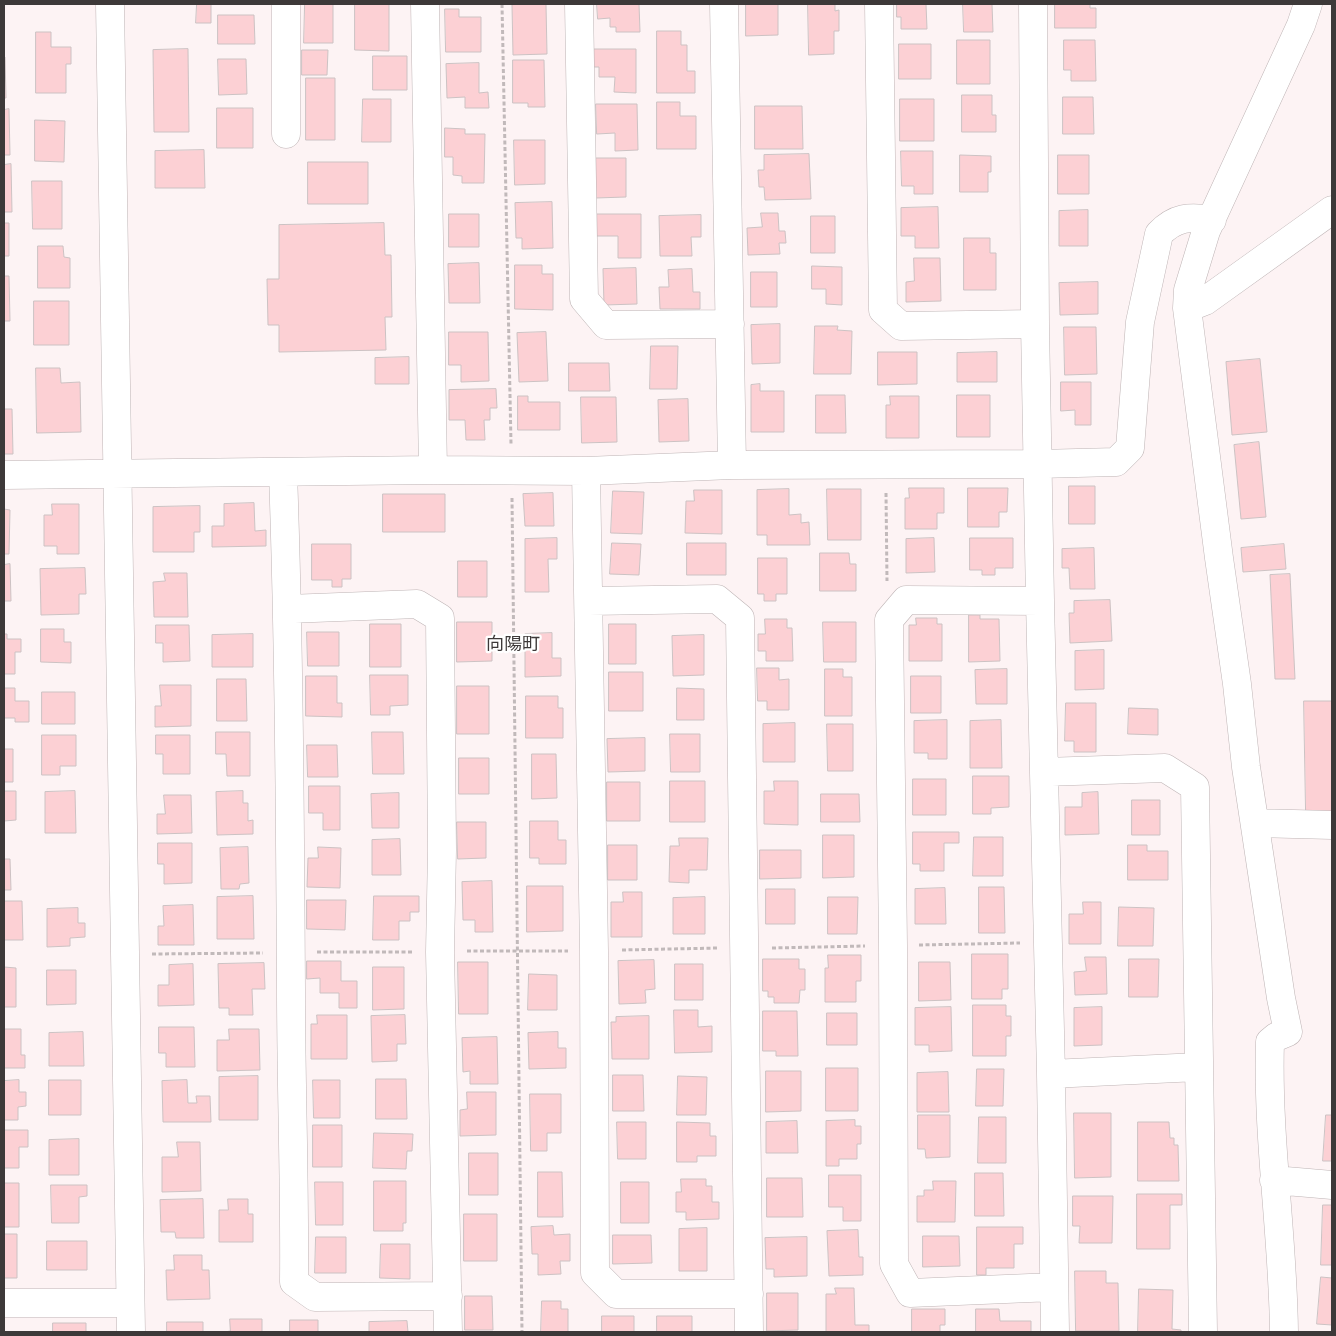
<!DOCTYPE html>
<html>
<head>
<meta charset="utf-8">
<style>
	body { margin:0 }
	#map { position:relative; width:1336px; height:1336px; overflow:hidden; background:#fdf3f4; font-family:"Space Grotesk",sans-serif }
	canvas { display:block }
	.frame { position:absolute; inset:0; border:5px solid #3d3939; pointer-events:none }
</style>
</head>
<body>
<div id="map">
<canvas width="1336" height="1336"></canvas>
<div class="frame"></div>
</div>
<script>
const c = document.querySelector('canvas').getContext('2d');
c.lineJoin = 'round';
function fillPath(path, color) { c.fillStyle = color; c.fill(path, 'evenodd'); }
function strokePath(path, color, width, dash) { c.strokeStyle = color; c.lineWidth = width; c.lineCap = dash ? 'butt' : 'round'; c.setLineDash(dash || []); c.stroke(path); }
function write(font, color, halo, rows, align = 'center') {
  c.font = font + ' "Space Grotesk","Noto Sans JP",sans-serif'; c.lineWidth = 4.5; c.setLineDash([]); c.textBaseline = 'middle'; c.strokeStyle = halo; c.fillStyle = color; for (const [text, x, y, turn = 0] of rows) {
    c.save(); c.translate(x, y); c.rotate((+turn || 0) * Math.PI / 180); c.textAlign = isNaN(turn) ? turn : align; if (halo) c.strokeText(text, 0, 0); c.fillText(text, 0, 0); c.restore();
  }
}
const building = new Path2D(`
	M197 4H211V23H196Z
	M305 4H333V43H304Z
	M355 4H389V51L355 50Z
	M546 4 547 54 513 55 512 5Z
	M597 4H639L640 32H616V27H610V18L598 19Z
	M746 4H778V35L746 36Z
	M808 4H835V11L839 10V31H834V54L809 55Z
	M897 4H926L927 29H901V17H897Z
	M963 4H992L993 32H964Z
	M1055 4H1090V8H1096V28H1055Z
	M445 9H459V17H481V52H446Z
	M218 15H254L255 44H218Z
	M657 31H681V45H687V71H695V93H657Z
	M36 32H51V47H71V64H66V93H36Z
	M957 40H990V84H957Z
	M1064 40H1095L1096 81H1071V70H1064Z
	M899 44H931V79H899Z
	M188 49 189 132H154L153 50Z
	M594 49H636V93L614 92 615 77H599V67H594Z
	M302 50H328L327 75H302Z
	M373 56H407V90H373Z
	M4 57H5L6 98H4Z
	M218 59H246L247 94 219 95Z
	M513 60H544L545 107H528V103H513Z
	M479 63V93L488 92 489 108H465V97L447 98 446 64Z
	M306 78H335V140H306Z
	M962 95H992V115H996V132H962Z
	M1063 97H1093L1094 134H1063Z
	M363 99H391V142H362Z
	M900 99H934V141H900Z
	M657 102H680V116H696V149H657Z
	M596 104H637L638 150 615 151V133L597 134Z
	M755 106H802L803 149H755Z
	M217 108H253V148H217Z
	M9 109 10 155H4V110Z
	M35 120 65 121 64 162 35 161Z
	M445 128 465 129V134H485L484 183H462V176L453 175V157H445Z
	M514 140H545V184L515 185Z
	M204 150 205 188H155V151Z
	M901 151H933V194H914V186H902Z
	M809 154 811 199 765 200 764 187H759L758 170H764V155Z
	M960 155 991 156V172H988V192H960Z
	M1058 155H1089V194H1058Z
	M596 158H626V197L596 198Z
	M308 162H368V204H308Z
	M11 164 12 212H4V165Z
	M32 181H62V229H33Z
	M552 202 553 248 522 249V238H516L515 203Z
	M938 207 939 248H915V236H901V208Z
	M1088 210V246H1059V211Z
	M761 213H778L779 231H785L786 243H779L780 254 748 255 747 228 762 227Z
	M449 214H479V247H449Z
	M597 214H641V258H618V236H597Z
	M701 215V237H691L692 256H660L659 216Z
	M811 216H835V253H811Z
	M4 223H9V256H4Z
	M384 223 385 255H391L392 317H385L386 350 279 352V325H268L267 279H279V225Z
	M964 238H990V253H996V290H964Z
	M38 246H63L64 257 70 258V288H38Z
	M914 258H940L941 301 906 302V282L914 281Z
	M479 263 480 303H449L448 264Z
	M515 265H542V274H553V310L515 309Z
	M812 266 842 267V305L826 304V289H812Z
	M636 268 637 304 604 305 603 269Z
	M692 269 693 292H700V309H660L659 287H669L668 270Z
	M751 272H777V307H751Z
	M4 276H9L10 321H4Z
	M1098 282V314L1060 315 1059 283Z
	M34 301H69V345H34Z
	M780 324V363L752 364 751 325Z
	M815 326H838L837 330 852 331 851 374H814Z
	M1064 327H1096L1097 374 1065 375Z
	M449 332H488L489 381 461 382V365H449Z
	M546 332 548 381 519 382 517 333Z
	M651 346H678L677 389H650Z
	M878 352H917V384L878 385Z
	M997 352V382H957V353Z
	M409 357V384H375V358Z
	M1260 359 1267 432 1232 435 1226 362Z
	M569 363H609L610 391H569Z
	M36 368H60L61 383 80 382 81 432 37 433Z
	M1061 382H1091V425H1075V410L1061 411Z
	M760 384V391H784V432H751V385Z
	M496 389 497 408H490V420H484L485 440H466L465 420H449V390Z
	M816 395H845L846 433H816Z
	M957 395H990V437H957Z
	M518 396H528V402H560V430H518Z
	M890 396H919V438H886V405H890Z
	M581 397H616L617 442 582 443Z
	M688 399 689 441 659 442 658 400Z
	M4 409H12L13 454H4Z
	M1259 442 1266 517 1241 519 1234 445Z
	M1069 486H1095V524H1069Z
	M909 488H944V513H937V529H905V498H909Z
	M968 488H1008L1007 512H999V527H968Z
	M789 489V515L801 514V523L809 522 810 545H767V535H757V490Z
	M827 489H861V540H828Z
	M694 490H722V534L685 533 686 501H694Z
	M613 491 644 492 642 534 611 533Z
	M553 493 554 526H525L523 494Z
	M383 494H445V532H383Z
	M254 503 255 531 266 530V546L212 547V526H224V504Z
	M52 504H79V554H57V546H44V515H52Z
	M200 506V532H194V552H153V507Z
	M4 509 10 510 9 554H4Z
	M557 538V559H548L549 592H525V539Z
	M934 538 935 572 906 573V539Z
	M970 538H1013V568H995V575H982V570H970Z
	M612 543 641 544 639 575 610 574Z
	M687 543H726V575H687Z
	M312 544H351V579H342V587H332V580H312Z
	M1284 544 1286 569 1243 572 1241 548Z
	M1094 548 1095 589H1070L1069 568H1062V549Z
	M820 553H849L850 564H856V591H820Z
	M758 558H787V594H776V601H764V594H758Z
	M458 561H487V597H458Z
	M10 564 11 601H4V565Z
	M85 568 86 594H79V614L41 615 40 569Z
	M164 573H187L188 617H154L153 582 165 581Z
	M1290 574 1295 679H1275L1270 575Z
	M1110 600 1112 641 1070 643 1069 613H1074V601Z
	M969 615H980V619H999L1000 661 969 662Z
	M916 618H937V624H942V661H909V625H916Z
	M765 619H787V628H792L793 661H766V651H758V634H765Z
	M457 622H492V661L457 662Z
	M823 622H856V662H824Z
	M370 624H401V667H370Z
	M609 624H636V664H609Z
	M156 625H189L190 661 163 662V643H156Z
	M41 629H64V642H71V663L41 662Z
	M307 632H339V666H308Z
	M552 633V658H561V676L525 677V634Z
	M4 634H7V639H21V652H15V674H4Z
	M253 634V667H212V635Z
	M704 635V675L673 676 672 636Z
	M1104 650V689L1075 690V651Z
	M757 668H779V680L789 679V710H767V701H758Z
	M825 669H843V677H852V716H825Z
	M1007 669V704H976L975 670Z
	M609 672H643V711H609Z
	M370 675H408V705L390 706V715H371Z
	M306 676H337V703H342V717L306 716Z
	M911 676H941V713H911Z
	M217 679H246L247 721H217Z
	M160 685H191V726L155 727V706H161Z
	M457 686H489V734H457Z
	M4 688H15V701H29V722H15V718H4Z
	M677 688 704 689V720H677Z
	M42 692H75V724H42Z
	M526 696H558V708H563V738H526Z
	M1304 701H1332V813H1306Z
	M1066 703H1096V752H1074V741H1065Z
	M1129 708 1158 709V735L1128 734Z
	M947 720V759H928V753H914V721Z
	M1001 720 1002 768H970V721Z
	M795 723V762H763V724Z
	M827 724H853V771H828Z
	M216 732H250V776H227L226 754H216Z
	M372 732H403L404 774H373Z
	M670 734H700V772H671Z
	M42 735H76V766H60V775H42Z
	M156 735H190V774H163V754H156Z
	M645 738V771L608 772 607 739Z
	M307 745H337L338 777H308Z
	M4 749H13V782H4Z
	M532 754H556L557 798 532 799Z
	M459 758H489V794H459Z
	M973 776H1009V807L991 808V814H973Z
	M913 779H946V815H913Z
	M670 781H705V822H670Z
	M774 781H798V825L764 824V791H774Z
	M607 782H640V821H607Z
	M309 786H340V830H323V813H309Z
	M4 791H16V820L4 821Z
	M75 791 76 833H45V792Z
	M243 791V803H248V821L253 820V834L217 835 216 792Z
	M1098 792 1099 834 1065 835V807H1082V793Z
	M399 793V828H372L371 794Z
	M821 794H859L860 822H821Z
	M164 795H191L192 833 157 834V814H165Z
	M1132 800H1160V835H1132Z
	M530 821H558V840H566V864H539V858H530Z
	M457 822H486V858L458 859Z
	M913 832H959V843H944V871H920V864H913Z
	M823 835H854V877L823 878Z
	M974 837H1003V876H973Z
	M679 838H708L707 870H689V883L669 882 670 846H679Z
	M400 839 401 875H372V840Z
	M158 843H192V883L164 884V864H158Z
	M608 845H637V880H608Z
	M1128 845H1147V851H1168V880H1128Z
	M248 847 249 883 240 884 239 889H221L220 848Z
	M318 847 341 848 340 888 307 887 308 858H318Z
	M760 850H801V878L760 879Z
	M4 859H10L11 890H4Z
	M492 881 493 932H475V920H463L462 882Z
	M527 886H563V931L527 932Z
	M979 887H1004L1005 933H979Z
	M945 888 946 924H915V889Z
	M766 889H795V924H766Z
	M623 892H642V937H611V902H623Z
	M253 896 254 939H217V897Z
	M374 896H419V912H410V921H399V940H373Z
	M705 897V934H673V898Z
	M828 897H858L857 934H828Z
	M307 900H346L345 930 307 929Z
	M4 901H22L23 940H4Z
	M1083 902H1101V944H1069V914H1083Z
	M193 905 194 945H158V926H164L163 906Z
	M1119 907 1154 908 1153 946H1118Z
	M78 908V923H85V937L70 938V946L47 947V909Z
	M972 954H1008V989H1002V999H972Z
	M828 955H861V981H856V1002H825V968H828Z
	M1085 957H1106L1107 994 1075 995 1074 972 1086 971Z
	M763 959H799V969H805V990H800L799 1003H774V997H768V991H763Z
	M1129 959H1159L1158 997H1129Z
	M654 960 655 989 645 990 646 1003 619 1004 618 961Z
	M307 961H341V981H357V1008H339V993H320V978L307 979Z
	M458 962H488V1014H459Z
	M919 962H950L951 1000 919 1001Z
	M264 963 265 989H252L253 1015H229V1008H219L218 964Z
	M193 964 194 1005 158 1006V985H169V965Z
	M675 964H703V1000H675Z
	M4 967 16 968V1007H4Z
	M373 967H404V1009L373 1010Z
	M47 970H76V1004L47 1005Z
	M529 974 557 975V1010H528Z
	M973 1005H1006V1016H1011V1036H1006V1056H973Z
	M951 1007 952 1051 929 1052V1045H915V1008Z
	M1102 1007V1045L1074 1046V1008Z
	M674 1010H698V1027L712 1026V1052L675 1053Z
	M763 1011H797L798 1056H776V1051H763Z
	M827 1013H857V1045H827Z
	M317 1015H347V1059H311V1024H317Z
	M405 1015 406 1044H397V1061L372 1062 371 1016Z
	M649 1016V1059H612L611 1022H616V1017Z
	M159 1027H194L195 1067H166V1053H159Z
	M4 1029H21V1055H25V1068H4Z
	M229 1029H259L260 1070 217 1071V1040H229Z
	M83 1032 84 1066H49V1033Z
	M558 1032V1048H566V1068L529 1069 528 1033Z
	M497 1037 498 1084H470V1071L463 1072 462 1038Z
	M826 1068H858V1111H826Z
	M977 1069H1004L1003 1106H976Z
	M766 1071H801V1111L766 1112Z
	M948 1072 949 1112H917V1073Z
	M613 1075H643L644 1111H613Z
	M258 1076V1120H219V1077Z
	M678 1076 707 1077 706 1115H677Z
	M376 1079H406L407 1119H376Z
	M19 1080V1092H26V1106L18 1107V1120H4V1081Z
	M49 1080H81V1115H49Z
	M187 1080 188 1103H197L196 1096H210L211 1122H163L162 1081Z
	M313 1080H340V1118H314Z
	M467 1092H496V1135L460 1136V1110L467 1109Z
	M530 1094H561V1133H547V1151H531Z
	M1074 1113H1111V1177L1075 1178Z
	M918 1115H950V1157L926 1158 925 1149H918Z
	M1326 1115H1332V1161H1323Z
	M979 1117H1006V1163H978Z
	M855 1120V1126H861V1144H857V1159H839V1166H826V1121Z
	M797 1121 798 1153H766V1122Z
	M617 1122H646V1159H618Z
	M677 1122 710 1123V1136H716V1156H697V1162H677Z
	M1138 1122H1169L1170 1138H1174V1145H1178L1179 1181H1138Z
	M313 1125H342V1167H313Z
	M4 1130H28V1147H19V1168H4Z
	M374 1133 413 1134 412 1151H407L406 1169 373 1168Z
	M79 1139V1175H49V1140Z
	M177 1142H200L201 1191 162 1192V1157H178Z
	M469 1153H498V1195H469Z
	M538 1172H562L563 1217H538Z
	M975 1173H1003L1004 1216H975Z
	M829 1175H861V1221H843V1207H829Z
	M767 1178H802L803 1217H767Z
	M681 1179H706V1186H712V1202H719V1219L686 1220V1212H676V1192H681Z
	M374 1181H406V1223H403V1231H374Z
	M933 1181H956L955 1222H917V1196H924V1190H933Z
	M315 1182H343V1225H316Z
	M621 1182H649V1223H621Z
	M4 1183H19V1227H4Z
	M51 1185H87V1196L79 1197V1223H52Z
	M1137 1194H1182V1205H1170V1249H1137Z
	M1073 1196H1113L1112 1243H1079L1080 1226H1073Z
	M203 1199 204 1238H176L175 1232H161L160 1200Z
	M228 1199H248V1214H253V1242H219V1210H228Z
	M1323 1205H1332V1265H1321Z
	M464 1214H497V1261H464Z
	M553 1226 554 1235 570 1234V1261H560L561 1274 538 1275V1254H532L531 1227Z
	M977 1227H1023V1244H1014V1268H986V1275H977Z
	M707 1228V1271H679V1229Z
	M858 1230 859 1257H863V1275L829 1276 827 1231Z
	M4 1234H17V1278H4Z
	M613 1235H651L652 1263 613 1264Z
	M923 1236H959L960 1266 923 1267Z
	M316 1237H346V1273H315Z
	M807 1237V1276L774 1277V1269H766L765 1238Z
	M47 1241H87V1270H47Z
	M381 1244H410V1279L380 1278Z
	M174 1255H202V1270H209L210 1299 167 1300 166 1270H174Z
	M1075 1271H1106V1283H1118L1119 1331H1076Z
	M1321 1277 1332 1278V1325L1317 1324Z
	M835 1288H854L855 1325H869V1332H826V1294H836Z
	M1139 1289 1173 1290 1172 1329 1181 1330V1332H1138Z
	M767 1293H798V1330L767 1331Z
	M465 1296H492L493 1330H465Z
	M542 1301H561V1309H568V1332H541Z
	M912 1309H945V1325H940V1332H912Z
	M976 1309H999L1000 1321H1031V1332H976Z
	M602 1316H634V1332H602Z
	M657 1316H692V1332H657Z
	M230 1319H262V1332H225L230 1331Z
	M290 1320H318V1332H290Z
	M407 1321 408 1332H369V1322Z
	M167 1322H203V1332H167Z
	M53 1323H86V1332H53Z`);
fillPath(building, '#fcd0d4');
strokePath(building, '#ccc2c3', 1);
const minor = new Path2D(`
	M110 4 131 1332
	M286 4V134
	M425 4 433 470
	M579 4 584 299 606 325 730 324
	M724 4 732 465
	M879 4 883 310 901 326 1035 324
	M1033 4 1035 324 1040 601 1051 1074 1055 1332
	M1187 308 1205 301 1332 210
	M586 471 594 951 595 1273 616 1294H749
	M283 472C289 644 290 817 291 989 291 1087 295 1184 294 1282L315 1297 448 1296
	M4 475 433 470 586 471 732 465 1038 464 1116 462 1130 448 1140 322 1159 234C1175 217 1190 216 1212 220
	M589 601 717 599 740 618 749 1332
	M1040 601 906 600 889 620 893 946 894 1264 910 1293 1054 1287
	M288 609 417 604 440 618 442 850 440 952 448 1332
	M1044 772 1165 768 1195 787 1203 1332
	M1255 823 1332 825
	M1051 1074 1198 1067
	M1274 1180 1332 1185
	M4 1303H130
	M1284 1332C1283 1235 1267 1139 1270 1042L1276 1037 1288 1032 1281 998 1246 767 1237 684 1219 558 1187 308 1188 290 1206 231 1301 25 1308 4`);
strokePath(minor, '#beb4b5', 29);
strokePath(new Path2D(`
	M502 4 511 444
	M886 493 887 581
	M512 498 522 1332
	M919 945 1020 943
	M772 948 865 946
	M622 950 718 948
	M467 951H568
	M317 952H413
	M152 954 263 953`), '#c1b9ba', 3, [4, 2.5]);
strokePath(minor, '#fff', 28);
write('18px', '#3d3939', '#fff', [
	["向陽町",513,645]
]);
</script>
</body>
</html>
